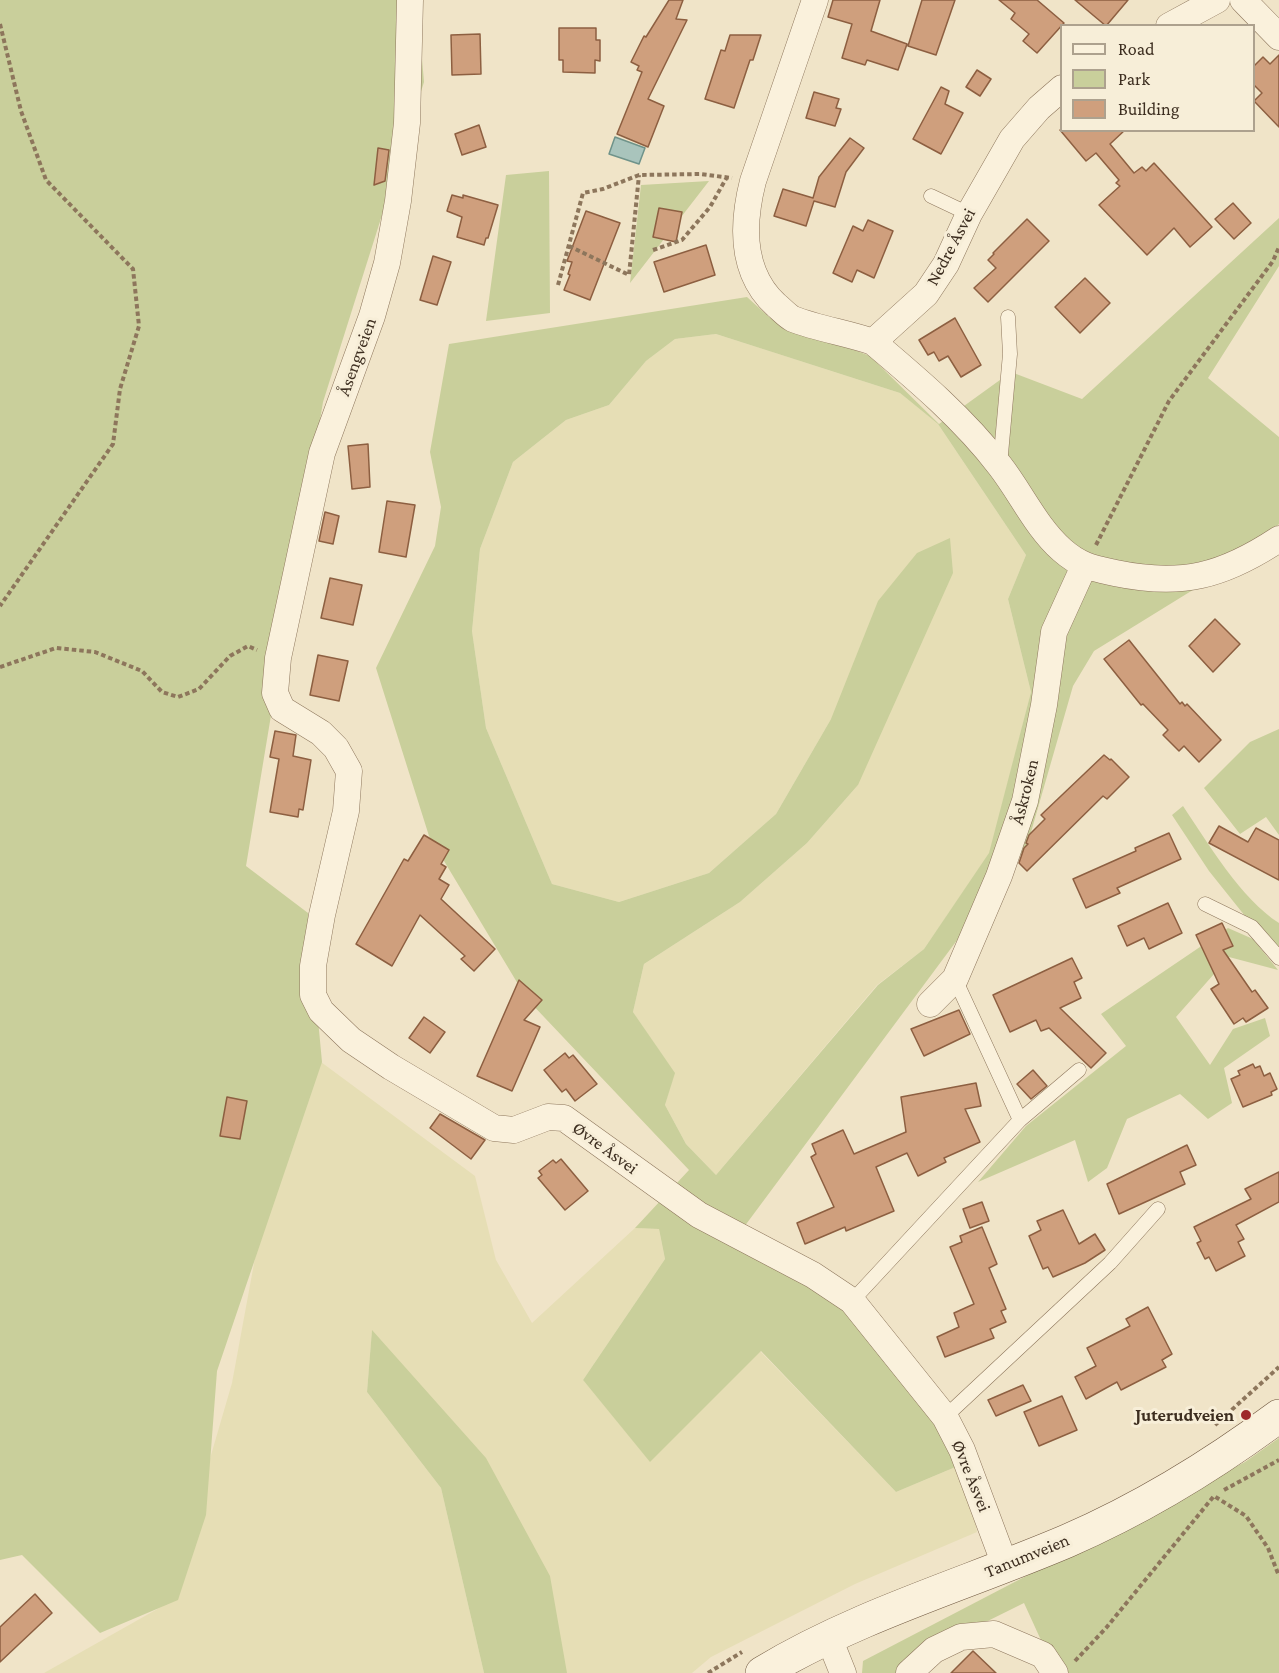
<!DOCTYPE html>
<html>
<head>
<meta charset="utf-8">
<style>
	body { margin:0 }
	#map { position:relative; width:1279px; height:1673px; overflow:hidden; background:#f0e4c8; font-family:"Crimson Pro",serif }
	canvas { display:block }
	.legend { position:absolute; left:1060px; top:24px; width:195px; height:108px; box-sizing:border-box; background:#f7eed8; border:2px solid #ada18e; margin:0; padding:8px 10px; list-style:none; font-size:18px; color:#3d2e20 }
	.legend li { display:flex; align-items:center; gap:12px; height:30px }
	.legend b { width:30px; border:2px solid #ada18e }
</style>
</head>
<body>
<div id="map">
<canvas width="1279" height="1673"></canvas>
<ul class="legend">
<li><b style="height:8px;background:#faf1dc"></b>Road</li>
<li><b style="height:16px;background:#c9cf9b"></b>Park</li>
<li><b style="height:16px;background:#cf9f7d"></b>Building</li>
</ul>
</div>
<script>
const c = document.querySelector('canvas').getContext('2d');
c.lineJoin = 'round';
function fillPath(path, color) { c.fillStyle = color; c.fill(path, 'evenodd'); }
function strokePath(path, color, width, dash) { c.strokeStyle = color; c.lineWidth = width; c.lineCap = dash ? 'butt' : 'round'; c.setLineDash(dash || []); c.stroke(path); }
function write(font, color, halo, rows, align = 'center') {
  c.font = font + ' "Crimson Pro",serif'; c.lineWidth = 6; c.setLineDash([]); c.textBaseline = 'middle'; c.strokeStyle = halo; c.fillStyle = color; for (const [text, x, y, turn = 0] of rows) {
    c.save(); c.translate(x, y); c.rotate((+turn || 0) * Math.PI / 180); c.textAlign = isNaN(turn) ? turn : align; if (halo) c.strokeText(text, 0, 0); c.fillText(text, 0, 0); c.restore();
  }
}
fillPath(new Path2D(`
	M716 334 900 393 938 424 1026 555 1008 599 1031 692 990 853 924 949 877 985 716 1175 686 1144 665 1105 674 1073 633 1012 644 964 740 902 807 843 858 785 831 719 776 814 709 873 619 902 552 884 486 728 472 631 480 549 513 462 566 420 609 405 646 361 675 339Z
	M321 1062 475 1176 496 1260 532 1323 635 1228 659 1229 665 1259 583 1380 650 1461 760 1351 896 1492 965 1463 977 1532 855 1584 711 1657 692 1673H567L372 1331 367 1392 441 1488 484 1673H44L168 1603 232 1383 262 1220Z`), '#e6deb5');
fillPath(new Path2D(`
	M0 0H417L424 82 323 402 246 866 308 913 322 1062 217 1371 206 1515 178 1600 100 1633 22 1555 0 1560Z
	M549 171 550 313 486 321 506 175Z
	M709 181 630 283 641 185Z
	M1279 218V266L1208 378 1279 437V524L1235 564 1094 651 1073 686 1027 846 744 1227 847 1302 965 1463 896 1492 761 1351 650 1462 583 1380 665 1259 659 1229 635 1228 689 1170 527 999 429 836 376 668 435 546 441 507 430 452 449 344 747 297 769 317 870 356 939 424 1011 372 1082 399ZM716 334 900 393 938 424 1026 555 1008 599 1031 692 989 853 924 949 878 985 716 1175 686 1144 665 1105 675 1073 633 1012 644 964 740 902 807 843 858 785 953 573 950 538 917 553 878 601 831 719 776 814 709 873 619 902 552 884 486 728 472 631 480 549 513 462 566 420 609 405 646 361 675 339Z
	M1279 729V835L1266 817 1240 834 1204 788 1250 742Z
	M1183 806C1208 843 1241 899 1279 923V949L1245 916 1209 871 1172 815Z
	M1228 928 1253 939 1278 970 1229 957 1176 1017 1210 1065 1233 1029 1265 1018 1270 1036 1224 1068 1232 1103 1208 1119 1180 1094 1127 1119 1107 1168 1088 1182 1075 1140 978 1182 1026 1126 1126 1046 1101 1014Z
	M372 1330 486 1458 550 1576 567 1673H484L441 1488 367 1392Z
	M1279 1438V1673H1056L1024 1603 907 1661 896 1673H862L863 1661 1245 1462Z`), '#c9cf9b');
const water = new Path2D(`
	M615 137 645 148 639 164 609 154Z`);
fillPath(water, '#a9c4bc');
strokePath(water, '#6f938a', 1.5);
const building = new Path2D(`
	M669 0H683L676 19 687 20 648 99 664 106 648 147 617 134 642 72 637 70 639 66 631 62 644 36 646 37Z
	M833 0H880L871 31 907 44 898 70 867 60 865 65 842 58 852 24 828 17Z
	M922 0H955L936 55 908 46Z
	M999 0H1037L1064 23 1037 53 1023 41 1029 34 1011 19 1015 13Z
	M1075 0H1128L1106 26Z
	M559 28H596V40H600V61L595 60V73L563 72V60H559Z
	M480 34 481 74 452 75 451 35Z
	M730 35H761L753 60H750L734 108 705 99 721 50 725 51Z
	M1279 55V127L1254 101 1262 93 1254 85V66L1263 57 1270 64Z
	M977 70 991 79 980 96 966 87Z
	M941 87 949 91 945 104 963 113 941 154 913 139Z
	M814 92 839 99 836 108 841 109 835 126 806 118Z
	M479 125 486 147 462 155 455 134Z
	M1060 130H1125L1110 144 1134 173 1142 167 1146 171 1154 163 1212 227 1190 247 1174 228 1147 255 1099 205 1120 186 1116 183 1119 180 1096 153 1086 161Z
	M850 138 864 148 846 172 835 207 814 201 806 226 774 216 783 189 813 198 819 177Z
	M378 148 389 150 385 181 374 185Z
	M452 195 463 198V195L498 205 488 238H486L484 245 457 237 462 217 447 211Z
	M1233 203 1251 223 1234 239 1215 219Z
	M659 208 682 212 676 242 653 237Z
	M586 211 620 223 590 300 564 290 570 275 568 274 572 262 567 261Z
	M1027 219 1049 241 988 302 974 288 996 268 988 260 994 254 993 253Z
	M868 220 893 231 874 278 857 270 852 282 833 273 853 226 863 231Z
	M706 245 715 275 664 292 654 262Z
	M433 256 451 262 437 305 420 300Z
	M1085 278 1110 303 1080 333 1055 307Z
	M955 318 981 365 961 377 948 356 939 361 934 352 928 355 919 340Z
	M368 444 370 487 352 489 348 446Z
	M387 501 415 505 406 557 379 552Z
	M325 512 339 516 333 544 319 541Z
	M330 578 362 585 353 625 321 618Z
	M1215 619 1240 644 1213 672 1189 646Z
	M1129 640 1180 704 1182 702 1185 706 1187 704 1221 740 1199 762 1184 746 1179 751 1163 735 1168 730 1143 704 1141 705 1104 659Z
	M318 655 348 661 339 701 310 695Z
	M275 731 296 735 293 756 311 760 303 810 299 809 298 817 270 812 279 759 270 757Z
	M1104 755 1110 760 1111 759 1129 777 1107 799 1103 796 1027 871 1019 863 1024 848 1028 844 1026 843 1029 835 1045 819 1041 815Z
	M1219 826 1248 842 1256 828 1279 840V880L1209 843Z
	M1169 833 1181 859 1117 888 1120 893 1086 908 1073 879 1136 851 1135 848Z
	M424 835 449 850 441 864 446 867 439 879 449 885 441 899 495 949 474 971 461 959 465 956 420 915 392 966 356 944 404 859 408 861Z
	M1168 903 1182 933 1149 949 1144 938 1127 946 1118 926Z
	M1222 923 1233 946 1223 950 1252 992 1255 990 1268 1008 1246 1022 1243 1018 1234 1024 1211 989 1219 984 1196 935Z
	M1072 958 1082 978 1074 982 1081 998 1060 1008 1106 1053 1091 1068 1049 1028 1041 1031 1036 1020 1010 1032 993 995Z
	M519 980 542 1000 524 1020 540 1027 512 1091 477 1076Z
	M959 1010 970 1034 924 1056 911 1029Z
	M424 1017 445 1032 430 1053 409 1038Z
	M565 1053 569 1058 573 1055 597 1084 575 1101 566 1089 562 1092 544 1070Z
	M1253 1064 1255 1068 1260 1066 1264 1076 1270 1073 1277 1089 1271 1092 1272 1095 1243 1107 1231 1079 1240 1075 1238 1071Z
	M1033 1070 1047 1086 1031 1099 1017 1084Z
	M976 1083 981 1106 965 1109 980 1142 944 1158 946 1162 918 1176 907 1153 876 1167 894 1211 846 1231 845 1227 805 1244 797 1223 834 1207 811 1157 816 1154 812 1144 843 1130 854 1154 906 1132 901 1097Z
	M227 1097 247 1101 240 1139 220 1136Z
	M440 1114 485 1140 471 1159 430 1128Z
	M1187 1145 1196 1165 1180 1172 1185 1184 1119 1214 1107 1184Z
	M561 1159 588 1191 565 1210 538 1178 542 1175 539 1171 553 1160 556 1163Z
	M1279 1172V1202L1236 1225 1244 1239 1238 1242 1245 1256 1216 1271 1209 1257 1205 1259 1197 1243 1201 1241 1194 1227 1251 1199 1245 1189Z
	M982 1202 989 1221 970 1228 963 1209Z
	M1063 1210 1079 1244 1095 1234 1105 1250 1085 1263 1053 1277 1048 1267 1043 1269 1029 1236 1041 1230 1037 1221Z
	M982 1227 997 1264 989 1268 1006 1309 1001 1311 1006 1322 990 1329 994 1338 945 1357 937 1337 959 1327 954 1313 974 1304 950 1247 962 1242 960 1236Z
	M1148 1307 1172 1354 1162 1360 1166 1367 1121 1390 1117 1382 1086 1399 1075 1377 1096 1366 1087 1348 1130 1326 1126 1319Z
	M1023 1385 1031 1401 996 1416 988 1400Z
	M1062 1396 1077 1430 1039 1446 1024 1412Z
	M35 1594 52 1613 0 1662V1627Z
	M973 1651 996 1673H951Z`);
fillPath(building, '#cf9f7d');
strokePath(building, '#8d5f41', 1.5);
const service = new Path2D(`
	M931 196 969 214
	M1000 465 1010 354 1008 317
	M1205 904 1252 927 1279 958
	M955 979 1020 1120
	M852 1301 1020 1120 1079 1070
	M945 1417 1110 1263 1158 1209`);
const minor = new Path2D(`
	M410 0 407 123 398 201 387 263 372 316 322 453 278 658 275 693 282 709 321 733 336 748 349 771 346 811 322 915 313 966V995L321 1011 351 1040 391 1067 494 1128 514 1130 548 1117 564 1118 699 1215 813 1275 852 1301 945 1417 962 1450 1005 1565
	M815 0 753 181C742 224 740 272 776 305 781 309 787 316 793 319 819 329 847 333 873 342L926 294 946 264 969 214 1012 139 1039 108 1062 88
	M1243 0 1279 37
	M1169 26 1217 0
	M873 342C918 380 964 419 1000 466 1021 493 1036 527 1062 550 1080 566 1093 568 1115 573 1182 587 1223 576 1279 539
	M930 1004 955 979 999 876 1025 801 1044 705 1054 632 1084 566
	M829 1638 843 1673
	M909 1673 934 1650 961 1637 994 1634 1043 1655 1055 1673`);
const secondary = new Path2D(`
	M762 1673C858 1615 966 1584 1067 1541 1143 1508 1213 1465 1279 1416`);
strokePath(service, '#8d765c', 15);
strokePath(minor, '#8d765c', 27);
strokePath(secondary, '#6f573f', 34);
strokePath(new Path2D(`
	M0 24 21 111 46 180 133 269 139 326 120 389 113 444 0 606
	M569 246 629 275 639 175
	M653 250 682 240 710 207 727 177
	M558 285 583 193 603 189 639 175 700 174 732 178
	M1096 545 1169 401 1273 261 1279 247
	M0 667 56 648 95 652 142 671 162 692 178 697 199 689 230 656 248 646 257 650
	M1215 1425 1279 1367
	M1224 1490 1279 1460
	M1075 1661 1106 1628 1214 1496 1246 1516 1268 1548 1279 1576
	M708 1673 742 1652`), '#8d765c', 4, [4.5, 3]);
strokePath(service, '#faf1dc', 14);
strokePath(minor, '#faf1dc', 26);
strokePath(secondary, '#faf1dc', 33);
for (const [x, y, r, color] of [
	[1246,1415,6,"#9e2a2b"]
]) { const dot = new Path2D(); dot.arc(x, y, r, 0, 2 * Math.PI); c.fillStyle = color; c.fill(dot); strokePath(dot, '#f7eed8', 2); }
write('18px', '#3d2e20', '#f7eed8', [
	["Nedre Åsvei",951,247,-62],
	["Åsengveien",357,357,-70],
	["Åskroken",1025,792,-76],
	["Øvre Åsvei",605,1148,36],
	["Øvre Åsvei",971,1476,68],
	["Tanumveien",1027,1556,-22]
]);
write('bold 18px', '#3d2e20', '#f7eed8', [
	["Juterudveien",1234,1415]
], 'right');
</script>
</body>
</html>
